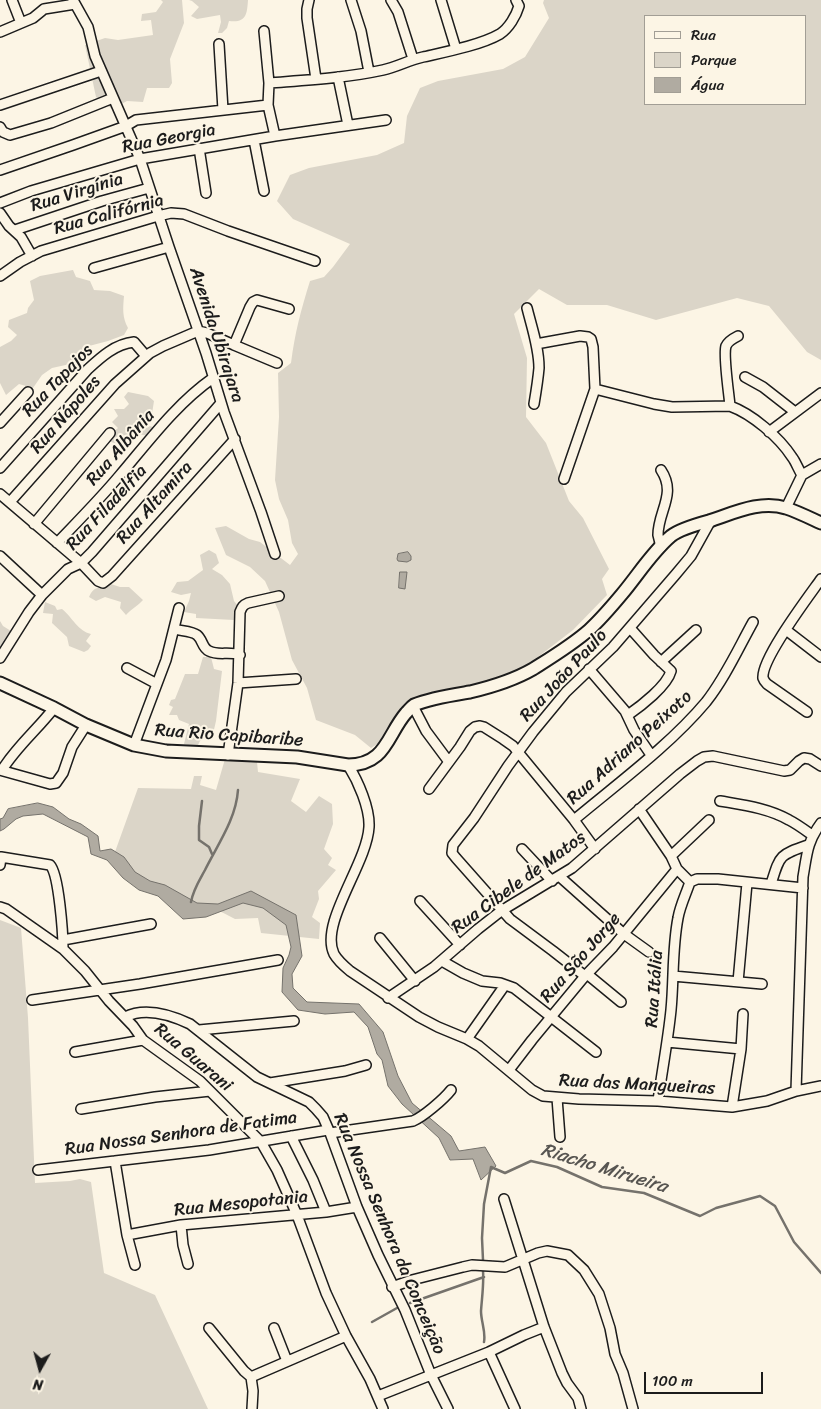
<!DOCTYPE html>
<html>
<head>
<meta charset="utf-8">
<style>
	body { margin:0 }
	#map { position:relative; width:821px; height:1409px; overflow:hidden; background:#fcf5e5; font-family:Sriracha,sans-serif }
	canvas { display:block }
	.legend { position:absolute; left:644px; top:15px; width:162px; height:90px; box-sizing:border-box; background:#fcf5e5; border:1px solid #a29e95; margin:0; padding:6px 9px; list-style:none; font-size:15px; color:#1c1c1c }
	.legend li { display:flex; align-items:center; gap:10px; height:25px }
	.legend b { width:25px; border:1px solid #a29e95 }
	.north { position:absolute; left:15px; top:1344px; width:50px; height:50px; -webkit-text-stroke:4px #fcf5e5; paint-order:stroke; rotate:187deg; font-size:14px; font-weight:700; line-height:20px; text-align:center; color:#1c1c1c }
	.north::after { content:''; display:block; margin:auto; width:18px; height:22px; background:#1c1c1c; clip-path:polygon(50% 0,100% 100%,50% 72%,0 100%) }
	.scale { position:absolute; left:644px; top:1372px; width:119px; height:22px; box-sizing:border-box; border:2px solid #1c1c1c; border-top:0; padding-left:6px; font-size:15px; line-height:18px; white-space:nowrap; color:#1c1c1c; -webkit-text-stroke:4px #fcf5e5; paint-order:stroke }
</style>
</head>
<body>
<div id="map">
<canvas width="821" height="1409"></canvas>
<ul class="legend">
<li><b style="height:6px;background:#fcf5e5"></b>Rua</li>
<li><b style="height:14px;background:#dbd5c8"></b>Parque</li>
<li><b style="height:14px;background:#b0aba1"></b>Água</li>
</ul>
<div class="north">N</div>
<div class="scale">100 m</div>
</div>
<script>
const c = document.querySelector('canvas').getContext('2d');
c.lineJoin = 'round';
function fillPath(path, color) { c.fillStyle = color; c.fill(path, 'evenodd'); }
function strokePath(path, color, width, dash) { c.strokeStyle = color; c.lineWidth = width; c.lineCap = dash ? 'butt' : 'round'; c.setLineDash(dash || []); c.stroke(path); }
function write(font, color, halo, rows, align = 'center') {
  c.font = font + ' Sriracha,sans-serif'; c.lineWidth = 4; c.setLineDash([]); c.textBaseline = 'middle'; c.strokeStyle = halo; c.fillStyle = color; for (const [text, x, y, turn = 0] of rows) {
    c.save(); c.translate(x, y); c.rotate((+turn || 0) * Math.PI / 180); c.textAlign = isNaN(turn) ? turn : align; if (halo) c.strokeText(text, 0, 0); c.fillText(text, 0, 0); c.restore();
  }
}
fillPath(new Path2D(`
	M161 0H182L184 23 170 59 172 83 169 88H147L143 102 127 101 112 109 96 97 85 45 105 38 118 40 153 35 151 20 141 21 142 14 156 12 163 2Z
	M189 0H248C247 15 246 23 229 21L227 28 222 33H218L221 22 220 15 197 19 191 16 199 7 192 1Z
	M544 0H821V360L807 352 769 306 737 298 656 320 607 305H567L539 289 514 314 527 358 526 417 546 443 569 501 583 518 609 569 602 579 607 595 573 630 508 680 449 689 421 698 400 729 371 748 355 735 316 720 307 688 292 660 279 612 265 581 250 567 226 555 215 528 226 526 249 539 260 542 290 565 298 554 292 543 288 520 279 499 275 480 279 417 278 373 291 363C295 332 301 310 310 281L324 277 333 267 350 244 293 219 277 201 290 175 309 168 377 155 404 143 407 116 420 88 438 81 503 69 525 57 549 18 543 3ZM645 16H805V104H645Z
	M73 270 76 277 90 281 94 290 110 291 124 296C123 308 122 317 128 328L124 335 108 341 89 346 87 352 70 364 52 368 42 375 33 388 19 384 6 395 0 383V347L11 341 17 335 8 327 9 320 27 313 28 308 34 300 30 281 40 276Z
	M128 392 148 396 154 401 151 420H136L133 427 143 430 150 426 155 428 149 436 131 433 118 444 104 440 118 428 112 422 118 416 114 409H124L129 404 124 397Z
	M209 550 216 554 219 563 212 569 222 575 230 584 234 601 239 607 234 620 196 618V614L184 612 189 601 191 593 181 595 171 592 177 582 188 581 203 570 200 555Z
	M111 584 120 587H129L143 600C138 606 131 609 126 615L120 608 121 602 105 597 96 601 89 597C93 588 96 587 106 588Z
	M45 602 55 606 57 610 62 609C72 617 78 631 91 634L86 641 91 646 88 650 84 652 69 646 67 637 52 623 53 614 43 613Z
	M0 621 3 626 11 631 3 648 0 650Z
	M203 657H211L214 669 222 671 216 721 212 738H205L200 741 197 747 184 744 189 724 179 720 177 715H169L173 707 169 705 171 700 175 699 185 674H198Z
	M225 759 257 762 258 772 300 779 291 801 306 812 319 796 332 804 333 824 324 849 332 858 328 865 336 870 318 891 319 899 312 917 320 923 319 939 261 933 258 918 235 919 208 905 198 908 111 863 138 788 191 789 194 776H202L200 785 216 790Z
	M0 920 21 928 28 1018 35 1183 70 1181 80 1179 91 1182 104 1273 155 1295 208 1409H0Z`), '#dbd5c8');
const water = new Path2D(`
	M408 552 411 556V560L407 562 398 561 397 559 398 554Z
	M400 572H407L405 589 399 588Z
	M38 803 53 807 69 819 81 824 98 836 100 851 111 849 124 857 135 872 150 881 165 885 197 903 218 904 251 891 296 915 302 956 292 974 293 988 307 1002 359 1004 383 1032 398 1076 412 1103 451 1136 459 1151 485 1147 496 1166 481 1180 473 1159 450 1160 439 1138 402 1104 388 1086 382 1060 377 1054 368 1027 354 1012 325 1014 298 1010 282 992 283 968 289 955 291 947 286 925 263 908 243 903 206 917 183 919 158 896 139 890 123 878 107 860 91 854 88 837 43 814 23 816 16 819 4 829 0 831V819L3 818 8 809Z`);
fillPath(water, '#b0aba1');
strokePath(water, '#75726c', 1);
strokePath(new Path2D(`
	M202 801 199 826V840L209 847 212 854
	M191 902C193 890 199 881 205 870 218 844 236 819 238 790
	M491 1167 505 1173 531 1161 557 1167 602 1187 644 1193 700 1216 716 1208 760 1196 775 1206 794 1242 821 1273
	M483 1260 482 1238 484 1204 491 1167
	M483 1271C484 1284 482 1297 481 1311 481 1322 486 1331 484 1342
	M410 1303 484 1277
	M372 1322 397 1308`), '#75726c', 2.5);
const minor = new Path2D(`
	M12 0 21 23
	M73 0 88 27 95 56 140 159 169 247 206 353 224 412 261 512 275 554
	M309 0 307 9V18L316 79
	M351 0 361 31 369 72
	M391 0 398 12 413 59
	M441 0 456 49
	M264 31 269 83 268 105 275 136
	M0 32 33 18 44 9 75 4
	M219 44 223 110
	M338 77 348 125
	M269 83C307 80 346 78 383 70 397 67 409 60 423 57 445 52 481 45 500 34 509 28 516 16 519 6L516 0
	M0 105 101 71
	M0 127 3 132 10 135 51 123 113 98
	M254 140 264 191
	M199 148 206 193
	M0 170 73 145 126 126 136 120 268 105
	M0 203 31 191 140 159 275 136 386 120
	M0 213 9 226 21 237 32 256
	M15 230 102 201 149 188
	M94 268 169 247
	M0 276 20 262 41 251 158 216 171 213 184 214 228 231 315 261
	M527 308C532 328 539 348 539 368 538 380 536 392 534 404
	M536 344 580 336 588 337 591 339 593 347 595 389 564 479
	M234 345 277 363
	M745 377 763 387 795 412
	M595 389 654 404 672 407 730 406C752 414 779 437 792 457 796 462 798 469 802 475
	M730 406C729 394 723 355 726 346 728 341 734 338 738 336
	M0 423 28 392
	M769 432 821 393
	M0 468 88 369C101 357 115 344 134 342L146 356
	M0 494 81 563 98 581 103 583 112 576 235 439
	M10 502 115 384 150 353 163 346 198 331 207 333 234 345 250 307 253 302 257 300 289 309
	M786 508 802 475 821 464
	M34 524 110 433
	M57 543C78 521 100 499 120 475 149 441 176 404 213 378
	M661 547C660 543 659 539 658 535 658 511 677 494 661 470
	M0 556 42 595
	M174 629C181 631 192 631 197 635 203 640 202 648 209 651 218 656 229 651 240 655
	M786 630 821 657
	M0 658 29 612 42 595 68 569 81 563 92 552 221 403
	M661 662 696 630
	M127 668 157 684
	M589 669 625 711 634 730 651 755
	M238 683 296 679
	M413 706 426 731 449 762
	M807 712 767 684C765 682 764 681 763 678 761 659 809 596 821 579
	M628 715C641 706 667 686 671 671L654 655 630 628
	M134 745 166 660 179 608
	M228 755 238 683 240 612C242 607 243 605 248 603L279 596
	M348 765C358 781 370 808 369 827 367 864 319 923 334 954 338 961 344 966 350 971L419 1017 438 1027 467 1039 479 1046 532 1090 543 1096 579 1099 658 1101 732 1107 767 1101 796 1091 821 1086
	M0 770 50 784 56 783 63 773 72 747 86 725
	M2 770C17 746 37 730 54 708
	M429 789 460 747 470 731 475 727 480 726 484 727 503 739 513 746 574 820 595 849
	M720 801C743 805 768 808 789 820 797 824 805 830 812 835
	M639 809 671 856 677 869 690 882
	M574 820C617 784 670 745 706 702 725 678 738 649 753 622
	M522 849 552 881
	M671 856 709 820
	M0 865 1 857 50 865C59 874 63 934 63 949
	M559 876 624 934 649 952
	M690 882 697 879H718L803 888
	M771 884C780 855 779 855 808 845
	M420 901 460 945
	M0 907 6 909 63 949 85 971 109 1001 133 1026 143 1040 200 1081 261 1142 277 1170 297 1215 326 1293 346 1336 370 1379 383 1409
	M380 938 415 981
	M63 940 151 924
	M442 961 463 973 482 981 500 983 514 988 596 1052
	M587 974 621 1002
	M585 976 553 951 510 919 456 858 452 853 453 845 474 818 508 766 533 732 566 692 613 647 676 574 691 556 711 520
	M673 976 762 984
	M738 982 747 883
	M388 998 434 967 478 929 501 911 572 868 680 774 697 761 704 757 713 756 784 771 790 770 799 761 804 758 810 759 821 766
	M32 1000 140 984 278 960
	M125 1017C145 1007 171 1015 190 1024L257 1077 309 1102 316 1109 323 1117 330 1133 357 1207 378 1255 405 1310 431 1375 448 1409
	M199 1030 294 1021
	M467 1039 505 985
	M667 1042 741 1049
	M75 1052 143 1040
	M509 1070 532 1040 585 976 613 947 677 869
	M270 1083 345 1071 366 1065
	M796 1091 803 877C807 854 807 842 821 823
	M557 1098 560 1137
	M658 1101C662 1071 668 1040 671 1010 674 979 672 949 678 918 680 906 686 894 690 882
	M732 1107 741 1049 743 1014
	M81 1109 155 1097 210 1091
	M330 1133 413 1121C423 1117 444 1099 451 1090
	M291 1136 313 1180 326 1212
	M115 1161 127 1235 135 1265
	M38 1170 209 1150 328 1130
	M504 1199 544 1327 562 1373 567 1383 578 1398 581 1409
	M181 1225 183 1245 188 1264
	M127 1235 181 1225 326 1212 357 1207
	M392 1287 412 1280 463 1267 472 1265 505 1267 538 1253 547 1251 568 1255 584 1270 599 1294 610 1328 615 1354 623 1373 633 1409
	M209 1328 244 1371 251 1377
	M274 1328 287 1361
	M489 1352 515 1409
	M251 1377 346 1336
	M251 1377 253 1391 252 1409
	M378 1396 489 1352 524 1335 544 1327`);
const tertiary = new Path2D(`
	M0 683 54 708 86 725 134 745 166 751 297 757 348 765C386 765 387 735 406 713 409 710 411 707 414 705 431 698 452 695 470 692 491 687 514 680 533 669 552 657 572 645 589 630 601 619 612 606 622 594 638 575 652 552 671 536 680 529 698 524 709 521 734 513 760 500 786 508 798 512 810 518 821 523`);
strokePath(minor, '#1c1c1c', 12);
strokePath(tertiary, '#1c1c1c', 15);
strokePath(minor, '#fcf5e5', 9);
strokePath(tertiary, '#fcf5e5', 11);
write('18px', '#1c1c1c', '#fcf5e5', [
	["Rua Georgia",169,139,-11],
	["Rua Virgínia",77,193,-17],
	["Rua Califórnia",109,215,-15],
	["Avenida Ubirajara",216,335,72],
	["Rua Tapajos",58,381,-46],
	["Rua Nápoles",66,415,-49],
	["Rua Albânia",121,448,-49],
	["Rua Altamira",155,503,-48],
	["Rua Filadelfia",107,508,-47],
	["Rua João Paulo",564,676,-47],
	["Rua Rio Capibaribe",229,736,4],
	["Rua Adriano Peixoto",630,748,-42],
	["Rua Cibele de Matos",519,883,-36],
	["Rua São Jorge",581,958,-49],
	["Rua Itália",655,989,-86],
	["Rua Guarani",193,1058,40],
	["Rua das Mangueiras",637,1085,3],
	["Rua Nossa Senhora de Fatima",181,1134,-8],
	["Rua Mesopotania",241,1204,-6],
	["Rua Nossa Senhora da Conceição",389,1234,67]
]);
write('italic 19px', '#575551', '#fcf5e5', [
	["Riacho Mirueira",604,1169,17]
]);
</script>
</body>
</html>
